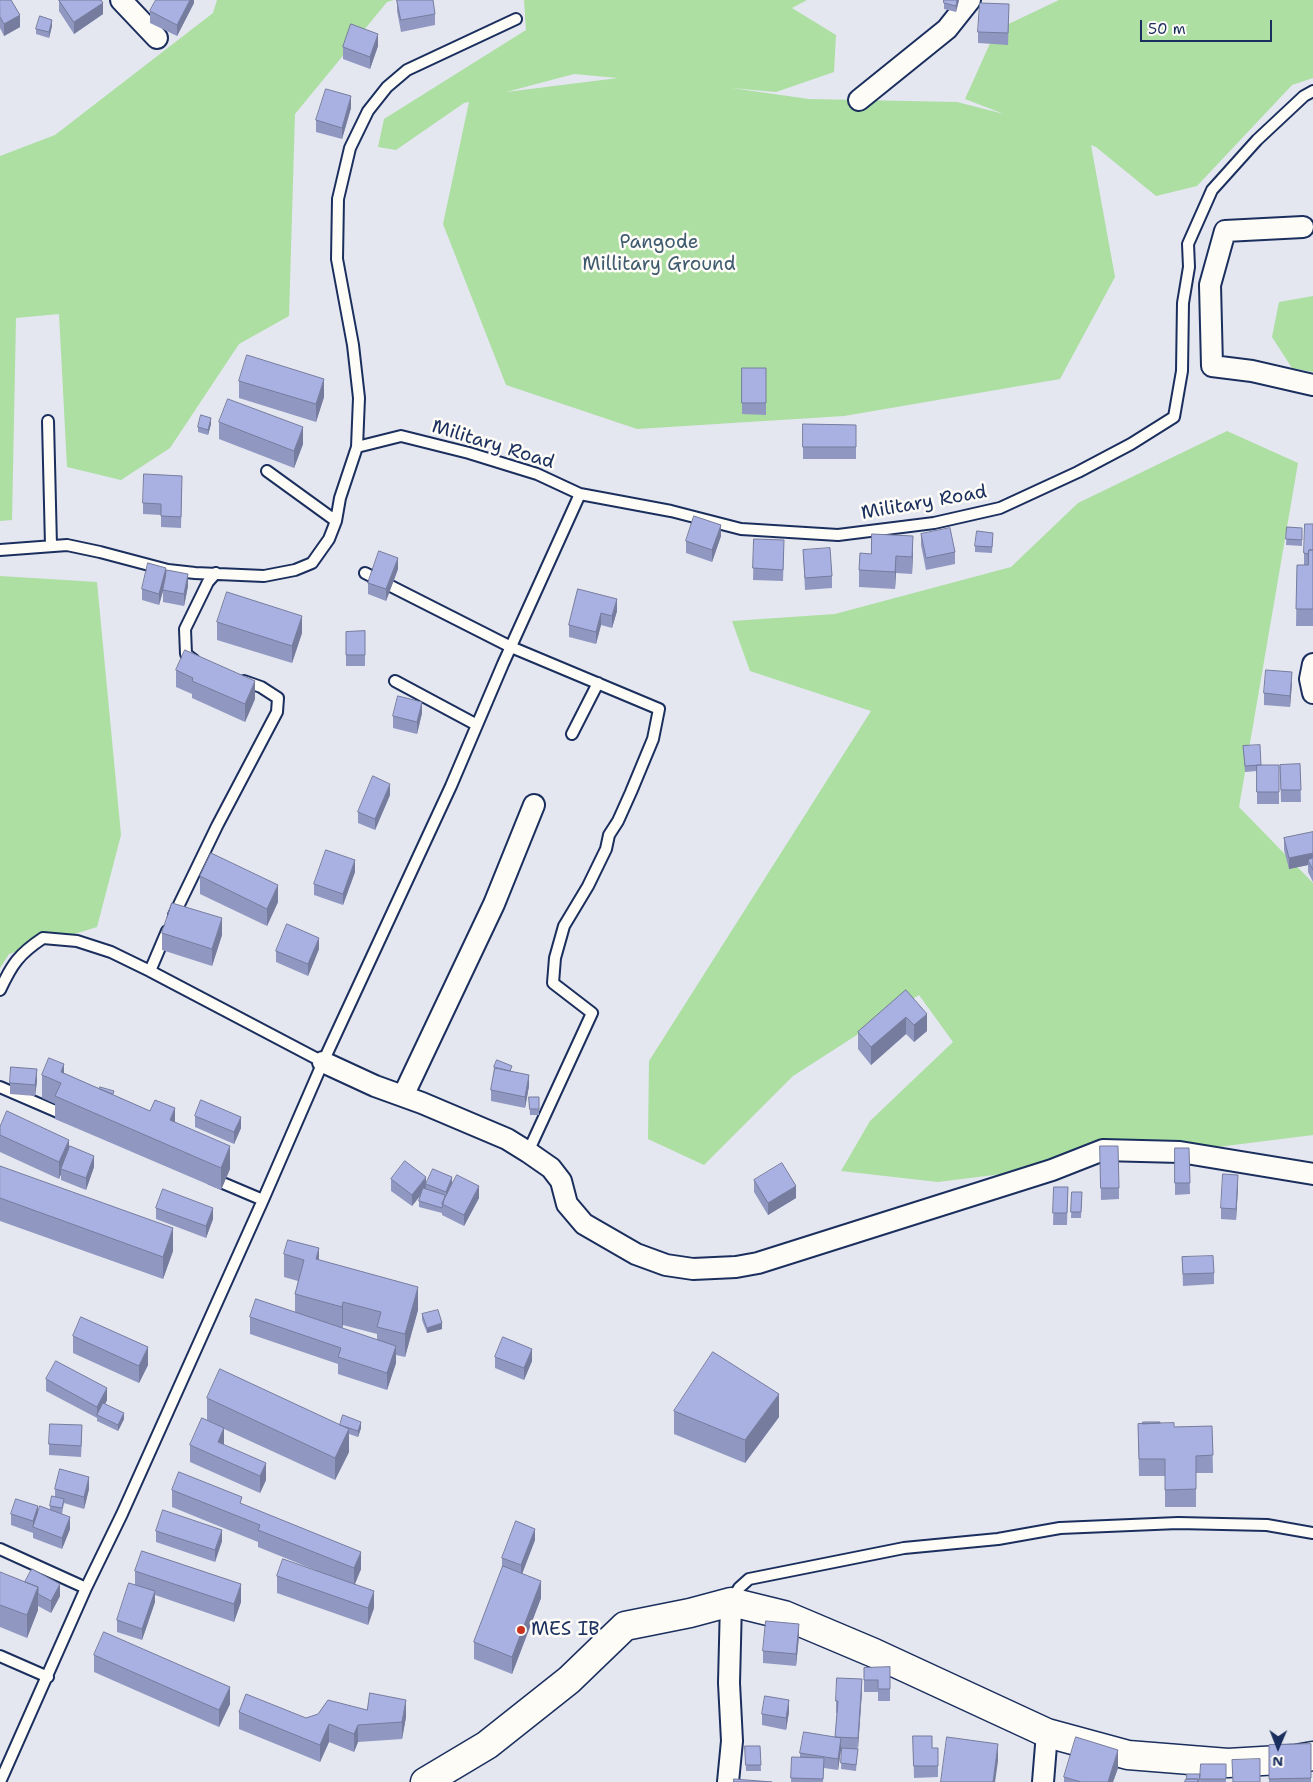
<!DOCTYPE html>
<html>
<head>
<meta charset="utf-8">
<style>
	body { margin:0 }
	#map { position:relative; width:1313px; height:1782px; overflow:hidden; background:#e4e6f0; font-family:"Shantell Sans",sans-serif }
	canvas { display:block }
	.north { position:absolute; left:1253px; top:1722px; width:50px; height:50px; -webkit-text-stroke:4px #fdfcf7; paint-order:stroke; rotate:181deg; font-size:14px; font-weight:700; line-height:20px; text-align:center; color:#1b2f5e }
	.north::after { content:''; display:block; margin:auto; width:18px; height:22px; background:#1b2f5e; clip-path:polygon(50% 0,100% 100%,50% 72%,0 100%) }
	.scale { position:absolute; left:1140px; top:20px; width:132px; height:22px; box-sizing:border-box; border:2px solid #1b2f5e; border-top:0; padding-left:6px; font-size:15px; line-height:18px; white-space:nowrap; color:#1b2f5e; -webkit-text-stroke:4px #fdfcf7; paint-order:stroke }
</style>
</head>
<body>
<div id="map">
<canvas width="1313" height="1782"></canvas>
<div class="north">N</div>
<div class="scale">50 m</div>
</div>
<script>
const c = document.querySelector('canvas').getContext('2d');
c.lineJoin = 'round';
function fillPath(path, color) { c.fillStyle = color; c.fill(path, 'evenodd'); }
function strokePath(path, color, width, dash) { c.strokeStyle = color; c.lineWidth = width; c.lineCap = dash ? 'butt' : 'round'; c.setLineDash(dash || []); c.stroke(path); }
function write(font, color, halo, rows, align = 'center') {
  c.font = font + ' "Shantell Sans",sans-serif'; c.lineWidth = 5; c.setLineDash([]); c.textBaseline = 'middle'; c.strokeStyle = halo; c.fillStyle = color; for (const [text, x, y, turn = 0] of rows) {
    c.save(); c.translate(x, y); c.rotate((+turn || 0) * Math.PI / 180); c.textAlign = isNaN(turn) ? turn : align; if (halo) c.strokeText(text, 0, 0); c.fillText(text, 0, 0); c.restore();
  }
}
fillPath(new Path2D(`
	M217 0H394L387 2 295 114 289 316 239 344 170 448 121 480 67 467 59 314 16 318 12 520 0 521V156L55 135 213 13Z
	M524 0H807L792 8 836 35 834 72 776 92 731 88 809 99 957 102 1004 114 965 99 996 30 1059 0H1313V78L1292 85 1197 186 1156 196 1096 147 1091 145 1115 277 1060 379 844 416 637 429 506 385 443 224 469 102 464 103 396 150 378 147 384 119 526 30ZM574 74 618 78 506 92Z
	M1313 296V372L1292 368 1272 337 1279 302Z
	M1227 431 1298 463 1239 807 1313 883V1135L938 1182 841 1171 870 1121 953 1042 919 995 793 1076 704 1165 648 1139 649 1061 871 711 750 671 732 621 835 614 1011 567 1078 503Z
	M0 576 97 582 121 835 97 927 9 954 0 968Z`), '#acdfa1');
const lane = new Path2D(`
	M48 421 51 546
	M357 447 401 436 469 453 537 474 580 494 671 511 741 529 838 535 934 523 1000 508 1078 472 1131 444 1174 417 1182 371 1183 303 1189 267 1188 244 1212 190 1257 140 1304 96 1313 91
	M267 471 336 521
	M0 550 67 545 100 552 168 570 195 573 264 576 295 570 312 563 329 539 336 521 340 498 357 447 359 398 353 345 337 259 338 199 350 148 368 111 387 87 407 70 516 19
	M365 573 511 647 659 709 653 739 631 792 618 821 609 835 606 849 588 886 564 926 555 958 553 983 592 1013 528 1152
	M194 660 186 654 185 629 208 582 216 573
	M395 681 477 725
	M572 734 598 683
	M174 915 217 826 277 712 278 698 261 687 244 681
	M150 971 167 931
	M0 990C12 964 19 954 43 938L77 941 111 952 150 971 323 1062
	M0 1087 67 1116
	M211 1178 263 1200
	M0 1549 86 1588
	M731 1601 739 1588 749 1579 904 1548 998 1539 1060 1528 1178 1523 1267 1525 1313 1533
	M0 1656 48 1677
	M0 1782 86 1588 122 1514 263 1200 323 1062 451 786 503 664 580 494`);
const street = new Path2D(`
	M121 0 157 38
	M859 100 947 29 970 0
	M1303 227 1225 231 1210 285 1212 366 1252 371 1313 385
	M1313 664 1310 679 1313 693
	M323 1062 375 1086 422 1103 507 1139 528 1152 551 1168 561 1181 567 1204 584 1224 636 1254 666 1265 693 1269 736 1267 758 1263 1052 1170 1103 1150 1180 1152 1313 1174
	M403 1096 494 904 534 805
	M728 1782 732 1741 729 1683 731 1602
	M1043 1782 1047 1733`);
const secondary = new Path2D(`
	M425 1782 487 1745 569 1680 625 1626 690 1613 731 1602 784 1615 874 1653 1047 1733 1128 1755 1228 1763 1296 1759 1313 1756`);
strokePath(lane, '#1b2f5e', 14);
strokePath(street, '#1b2f5e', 24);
strokePath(secondary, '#1b2f5e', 31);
strokePath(lane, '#fdfcf7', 10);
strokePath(street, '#fdfcf7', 20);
strokePath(secondary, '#fdfcf7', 28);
fillPath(new Path2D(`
	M0 0 20 27 4 36 0 28Z
	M59 0H101L103 14 74 34 59 11Z
	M194 0V3L177 36 150 23V11Z
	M397 0 435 14V25L401 32 397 11Z
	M944 0H959L956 12 944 9Z
	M1009 16 1008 45 978 43V32Z
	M52 26 49 38 36 34V29Z
	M378 46 370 69 343 59V47Z
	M351 108 342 139 316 132V120Z
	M742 368H766V415L742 414Z
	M239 381 324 397 316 422 239 398Z
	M219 422 303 444 294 468 219 439Z
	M211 424 208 435 198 432V427Z
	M803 424 856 425V459H803Z
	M182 488 181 528 161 527V515L143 514V503Z
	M1313 524V626H1296L1297 565H1304V553Z
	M1287 527 1302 528V546L1286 545Z
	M921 534 955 552V564L926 570 921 545Z
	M721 536 712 562 686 553V541Z
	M993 538 992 553 975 552V546Z
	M754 539 784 551 783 581 753 580Z
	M803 550 832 576V588L805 590Z
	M913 553 912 574 896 573 895 589 859 587V570L871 554Z
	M398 569 386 601 368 594V583Z
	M166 575 188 586 184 606 163 602V591L159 605 142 600V589Z
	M578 589 617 611 612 628 601 625 596 644 569 637V625Z
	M217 622 302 633 292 663 217 640Z
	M365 631V666H346V632Z
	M176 670 255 699 245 722 192 698V694L176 687Z
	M1292 683 1290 707 1264 705V693Z
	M422 713 417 734 393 728V716Z
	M1243 746 1261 765H1279V804H1257V771L1245 772Z
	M1300 764 1301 802H1281L1280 765Z
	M390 795 375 830 358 823V812Z
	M1313 832V882L1308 872V865L1289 869 1284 850V838Z
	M355 872 343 905 314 895V884Z
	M200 876 278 902 267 926 200 894Z
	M162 933 222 935 212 966 162 950Z
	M319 949 308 976 276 962V951Z
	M906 990 927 1031 914 1042 906 1034 871 1065 858 1049V1032Z
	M494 1067 529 1086 525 1108 491 1101V1090L494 1073Z
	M64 1073 175 1122 230 1169 221 1190 55 1119V1104L42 1098V1075Z
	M37 1081 35 1096 10 1094V1083Z
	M529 1097H539V1115H530Z
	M195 1116 241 1128 234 1144 195 1127Z
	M0 1127 69 1147 94 1167 86 1190 61 1180V1174L59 1179 0 1152Z
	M1100 1146 1119 1188V1199L1101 1200Z
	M1175 1148H1189L1190 1194 1175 1195Z
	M0 1166 173 1251 163 1279 0 1221Z
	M391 1179 426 1189V1184L452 1183 447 1194 479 1198 464 1226 442 1215V1212V1213L419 1207V1201L420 1196 412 1206 391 1191Z
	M754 1180 796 1198 768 1215 754 1192Z
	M1054 1187H1068L1067 1225H1053Z
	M1238 1187 1236 1220 1221 1219V1208Z
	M1072 1192H1082L1081 1218H1071Z
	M156 1208 213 1219 206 1238 156 1219Z
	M284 1254 319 1260 418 1310 405 1357 396 1355V1363L387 1390 338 1374V1364L250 1334V1317L295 1312V1294L298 1281 284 1277ZM343 1325 377 1334V1340L342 1328Z
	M1182 1257 1214 1273V1284L1183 1286Z
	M422 1314 442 1329 427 1333 422 1320Z
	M73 1336 148 1365 139 1383 73 1353Z
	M495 1357 532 1361 524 1380 495 1368Z
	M46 1379 107 1400 105 1404 124 1419 118 1431 97 1421V1418L46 1391Z
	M207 1398 340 1425 361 1428 358 1437 349 1434V1452L335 1480 224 1429V1445L266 1480 260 1493 190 1462V1445L207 1420Z
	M674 1411 779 1417 745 1463 674 1434Z
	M1160 1423 1174 1427 1212 1426 1213 1473H1196V1507H1165V1476H1139L1138 1424Z
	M82 1437 81 1457 49 1455V1444Z
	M55 1489H89L84 1509 64 1503 62 1514 70 1529 62 1549 33 1538V1533L11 1525V1514L38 1512 50 1510V1506L55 1497Z
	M172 1490 242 1504 361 1569 355 1584 374 1608 368 1625 277 1593V1576L315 1570 258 1547V1542L172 1507Z
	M156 1531 222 1541 215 1562 156 1542Z
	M535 1540 522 1573 541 1598 512 1674 474 1659V1642L502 1569V1558Z
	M135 1571 241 1602 234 1622 155 1595V1602L142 1640 117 1632V1620L135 1584Z
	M0 1573 60 1596 51 1613 38 1606V1610L27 1638 0 1627Z
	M799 1636 796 1666 763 1663V1651Z
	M94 1655 230 1704 219 1727 94 1672Z
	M890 1667V1701H878V1692H864V1668Z
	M862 1691 856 1771 841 1769 842 1749H841L838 1770 824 1768 823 1782H791L792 1757 800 1758V1753L835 1737 837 1713H836V1701Z
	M367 1710 406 1717 402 1739 358 1742 354 1752 329 1742 320 1762 239 1729V1712L306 1718Z
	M789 1712 786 1730 762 1725V1714Z
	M913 1736 932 1748H938V1777L914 1778Z
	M1311 1744V1782H1269V1745Z
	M745 1746H760L761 1771H746Z
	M1201 1764H1226V1782H1200Z
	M1118 1768 1113 1782H1064V1777Z`), '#9098c2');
fillPath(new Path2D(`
	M190 0H194V3L177 36V25Z
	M957 0H959L956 12V6Z
	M103 3V14L74 34V22Z
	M20 15V27L4 36V24Z
	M52 20V26L49 38V32Z
	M378 34V46L370 69V57Z
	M351 96V108L342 139V128Z
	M324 379V397L316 422V404Z
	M211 418V424L208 435V430Z
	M303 427V444L294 468V451Z
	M721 525V536L712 562V550Z
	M913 536V553L912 574V557Z
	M896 556V573L895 589V572Z
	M398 558V569L386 601V589Z
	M166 568V580L159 605V594Z
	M188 574V586L184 606V594Z
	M617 599V611L612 628V616Z
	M601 613V625L596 644V632Z
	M302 616V633L292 663V646Z
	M1292 672V683L1290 707V696Z
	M255 681V699L245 722V704Z
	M422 702V713L417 734V722Z
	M390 784V795L375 830V819Z
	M1313 853V864L1308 860V865L1289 869V858Z
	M355 860V872L343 905V894Z
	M278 885V902L267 926V909Z
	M222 918V935L212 966V949Z
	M319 938V949L308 976V964Z
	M927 1014V1031L914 1042V1025Z
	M906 1017V1034L871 1065V1047Z
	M64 1064V1087L61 1072Z
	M37 1069V1081L35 1096V1085Z
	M529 1075V1086L525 1108V1097Z
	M175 1108V1131L170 1120Z
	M241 1117V1128L234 1144V1132Z
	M69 1140V1157L61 1169V1174L59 1179V1162Z
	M230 1146V1169L221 1190V1168Z
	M94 1156V1167L86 1190V1178Z
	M1238 1175V1187L1236 1220V1209Z
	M426 1177V1188L412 1206V1195Z
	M452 1177V1183L446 1198V1192Z
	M479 1186V1198L464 1226V1215Z
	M796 1186V1198L768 1215V1203Z
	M213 1208V1219L206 1238V1226Z
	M173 1228V1251L163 1279V1257Z
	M319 1248V1271L316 1259Z
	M418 1287V1310L405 1357V1334Z
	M343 1302V1325L342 1330V1307Z
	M442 1323V1329L427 1333V1328Z
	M396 1346V1363L387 1390V1373Z
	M148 1347V1365L139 1383V1366Z
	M532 1349V1361L524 1380V1368Z
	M107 1388V1400L99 1416 97 1415V1407Z
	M779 1394V1417L745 1463V1440Z
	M124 1413V1419L118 1431V1425Z
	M361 1422V1428L358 1437V1431Z
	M224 1428V1445L218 1442Z
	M349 1429V1452L335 1480V1458Z
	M266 1463V1480L260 1493V1476Z
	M89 1477V1489L84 1509V1497Z
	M38 1506V1518L33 1527V1521Z
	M70 1517V1529L62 1549V1538Z
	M535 1529V1540L521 1577V1565Z
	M222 1530V1541L215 1562V1550Z
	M361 1552V1569L354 1586V1568Z
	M541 1581V1598L512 1674V1657Z
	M60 1584V1596L51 1613V1601Z
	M241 1584V1602L234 1622V1604Z
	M38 1587V1610L27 1638V1615Z
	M155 1591V1602L142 1640V1629Z
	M374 1591V1608L368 1625V1608Z
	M799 1624V1636L796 1666V1654Z
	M862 1679V1691L858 1750V1738Z
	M230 1687V1704L219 1727V1710Z
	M406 1700V1717L402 1739V1722Z
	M789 1700V1712L786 1730V1718Z
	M329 1724V1742L320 1762V1745Z
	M358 1725V1742L354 1752V1734Z
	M841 1738V1750L838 1770V1759Z
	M998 1744V1761L995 1782H993Z
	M1118 1750V1768L1113 1782H1108Z`), '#767c9e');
const building = new Path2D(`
	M0 0H11L20 15 4 24 0 17Z
	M59 0H101L103 3 74 22Z
	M156 0H190L177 25 150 11Z
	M397 0H433L435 14 401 20Z
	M944 0H957L956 6 944 3Z
	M980 3 1009 4 1008 33 978 32Z
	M40 16 52 20 49 32 36 29Z
	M351 24 378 34 370 57 343 47Z
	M326 89 351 96 342 128 316 120Z
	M247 355 324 379 316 404 239 381Z
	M742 368H766V403H742Z
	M228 399 303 427 294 451 219 422Z
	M201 415 211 418 208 430 198 427Z
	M803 424 856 425V447H803Z
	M144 474 182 476 181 517 161 516V504L143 503Z
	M694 516 721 525 712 550 686 541Z
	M1305 524H1313V550H1309L1308 554 1304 553Z
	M1287 527 1302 528V540L1286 539Z
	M950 528 955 552 926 558 921 534Z
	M977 531 993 533 992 547 975 546Z
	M872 534 913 536 912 557 896 556 895 572 859 570 860 553 871 554Z
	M754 539 784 540 783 570 753 568Z
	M830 548 832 576 805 578 803 550Z
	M1309 550H1313V609H1296L1297 565H1308Z
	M379 551 398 558 386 589 368 583Z
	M148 563 166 568 159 594 142 589Z
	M167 570 188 574 184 594 163 590Z
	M578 589 617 599 612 616 601 613 596 632 569 625Z
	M227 592 302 616 292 646 217 622Z
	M365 631V655H346V632Z
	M185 650 255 681 245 704 192 681 193 678 176 670Z
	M1266 670 1292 672 1290 696 1264 693Z
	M398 696 422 702 417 722 393 716Z
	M1260 745 1261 765 1245 766 1243 746Z
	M1300 764 1301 790H1281L1280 765Z
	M1257 765H1279V792H1257Z
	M373 776 390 784 375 819 358 812Z
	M1313 832V853L1289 858 1284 838Z
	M326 850 355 860 343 894 314 884Z
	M211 853 278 885 267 909 200 876Z
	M1313 858V870L1308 860Z
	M172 903 222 918 212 949 162 933Z
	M287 924 319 938 308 964 276 951Z
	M906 990 927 1014 914 1025 906 1017 871 1047 858 1032Z
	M49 1058 64 1064 61 1072 150 1111 155 1100 175 1108 170 1120 230 1146 221 1168 55 1096 61 1083 42 1075Z
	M497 1060 512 1066 510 1071 494 1067Z
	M11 1067 37 1069 35 1085 10 1083Z
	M495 1068 529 1075 525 1097 491 1090Z
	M100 1087 114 1091 113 1094 100 1089Z
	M529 1097H539V1109H530Z
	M201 1100 241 1117 234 1132 195 1116Z
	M7 1111 69 1140 59 1162 0 1135V1127Z
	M70 1146 94 1156 86 1178 61 1169Z
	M1100 1146H1118L1119 1188H1101Z
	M1175 1148H1189L1190 1183H1175Z
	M405 1161 426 1177 412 1195 391 1179Z
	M782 1163 796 1186 768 1203 754 1180Z
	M0 1166 173 1228 163 1257 0 1198Z
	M433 1169 452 1177 446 1192 426 1184Z
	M1223 1174 1238 1175 1236 1209 1221 1208Z
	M457 1175 479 1186 464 1215 442 1204Z
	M1054 1187H1068L1067 1213H1053Z
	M423 1188 445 1195 442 1208 419 1201Z
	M163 1189 213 1208 206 1226 156 1208Z
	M1072 1192H1082L1081 1212H1071Z
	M288 1240 319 1248 316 1259 418 1287 405 1334 377 1327 381 1312 343 1302 342 1307 295 1294 304 1260 284 1254Z
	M1213 1256 1214 1273 1183 1274 1182 1257Z
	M256 1299 396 1346 387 1373 338 1357 341 1348 250 1317Z
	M438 1310 442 1323 427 1328 422 1314Z
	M81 1317 148 1347 139 1366 73 1336Z
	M503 1337 532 1349 524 1368 495 1357Z
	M713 1352 779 1394 745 1440 674 1411Z
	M56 1361 107 1388 97 1407 46 1379Z
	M220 1369 349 1429 335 1458 207 1398Z
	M103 1403 124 1413 118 1425 97 1415Z
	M343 1415 361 1422 358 1431 340 1425Z
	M202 1418 224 1428 218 1442 266 1463 260 1476 190 1445Z
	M1143 1422H1160V1423L1143 1424Z
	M1174 1423V1427L1212 1426 1213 1455 1196 1456V1489L1165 1490V1459H1139L1138 1424Z
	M50 1424 82 1425 81 1446 49 1444Z
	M60 1469 89 1477 84 1497 55 1489Z
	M179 1472 242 1497 240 1503 361 1552 354 1568 258 1530 260 1525 172 1490Z
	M52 1496 64 1499 62 1508 50 1506Z
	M16 1499 38 1506 33 1521 11 1514Z
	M40 1506 70 1517 62 1538 33 1527Z
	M163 1510 222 1530 215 1550 156 1531Z
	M516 1521 535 1529 521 1565 502 1558Z
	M142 1551 241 1584 234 1604 135 1571Z
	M283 1559 374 1591 368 1608 277 1576Z
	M503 1566 541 1581 512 1657 474 1642Z
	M32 1569 60 1584 51 1601 38 1594V1587L25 1582Z
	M0 1572 38 1587 27 1615 0 1605Z
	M129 1583 155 1591 142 1629 117 1620Z
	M766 1621 799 1624 796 1654 763 1651Z
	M104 1632 230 1687 219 1710 94 1655Z
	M890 1667V1689H878V1680H864V1668Z
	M837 1678 862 1679 858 1738 835 1737 838 1701H836Z
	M370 1693 406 1700 402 1722 358 1725 354 1734 329 1724 320 1745 239 1712 246 1694 306 1718 318 1714 328 1700 367 1710Z
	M765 1696 789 1700 786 1718 762 1714Z
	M804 1732 841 1738 838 1759 800 1753Z
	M913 1736H932V1748H938V1766H914Z
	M947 1737 998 1744 993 1782H941Z
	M1076 1737 1118 1750 1108 1782H1081L1064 1777Z
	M1311 1744V1778L1269 1779V1745Z
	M745 1746H760L761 1765H746Z
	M842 1748 858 1749 856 1765 841 1763Z
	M792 1757 824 1758 823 1779 791 1778Z
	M1260 1759V1782H1233L1232 1760Z
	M1201 1764H1226V1779H1200Z
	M1187 1774H1200L1199 1782H1198V1779H1187Z
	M734 1779 772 1782H734Z
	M1186 1779H1198V1782H1185Z`);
fillPath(building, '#a8b1e1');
strokePath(building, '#767c9e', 1);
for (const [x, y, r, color] of [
	[521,1630,5,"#c8321e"]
]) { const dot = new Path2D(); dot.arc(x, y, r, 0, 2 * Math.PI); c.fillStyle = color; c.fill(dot); strokePath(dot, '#fdfcf7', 2); }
write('19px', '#3f5b6f', '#fdfcf7', [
	["Pangode",659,243],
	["Millitary Ground",659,265]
]);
write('19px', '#1b2f5e', '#fdfcf7', [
	["Military Road",493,445,17],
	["Military Road",924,503,-10]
]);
write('19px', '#1b2f5e', '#fdfcf7', [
	["MES IB",531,1630]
], 'left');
</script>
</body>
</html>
